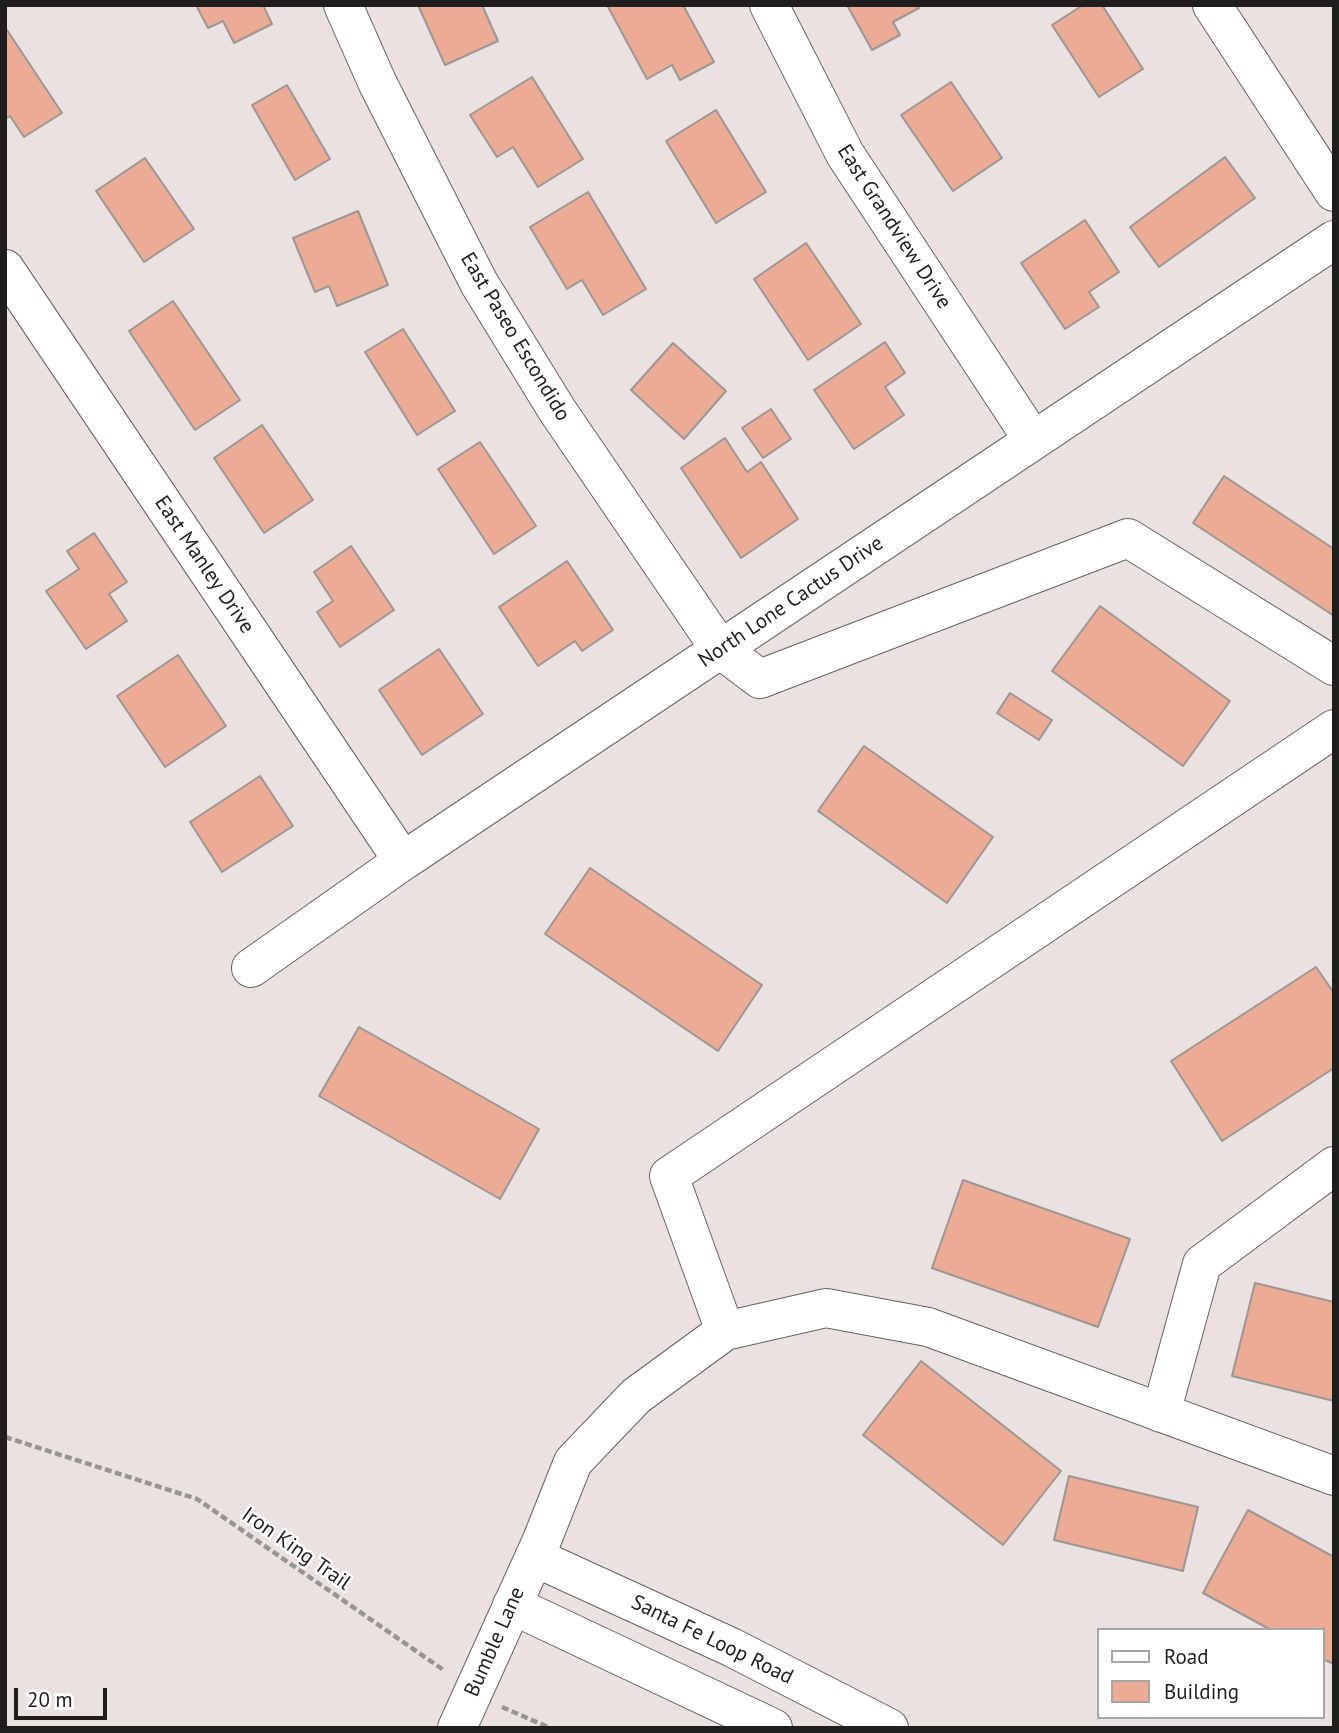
<!DOCTYPE html>
<html>
<head>
<meta charset="utf-8">
<style>
	body { margin:0 }
	#map { position:relative; width:1339px; height:1733px; overflow:hidden; background:#e9e2e0; font-family:"PT Sans",sans-serif }
	canvas { display:block }
	.frame { position:absolute; inset:0; border:7px solid #201e1d; pointer-events:none }
	.legend { position:absolute; left:1097px; top:1628px; width:228px; height:91px; box-sizing:border-box; background:#fff; border:2px solid #a6a5a5; margin:0; padding:9px 12px; list-style:none; font-size:21px; color:#201e1d }
	.legend li { display:flex; align-items:center; gap:14px; height:35px }
	.legend b { width:35px; border:2px solid #a6a5a5 }
	.scale { position:absolute; left:14px; top:1688px; width:93px; height:32px; box-sizing:border-box; border:4px solid #201e1d; border-top:0; padding-left:9px; font-size:21px; line-height:24px; white-space:nowrap; color:#201e1d; -webkit-text-stroke:5px #fff; paint-order:stroke }
</style>
</head>
<body>
<div id="map">
<canvas width="1339" height="1733"></canvas>
<div class="frame"></div>
<ul class="legend">
<li><b style="height:9px;background:#fff"></b>Road</li>
<li><b style="height:19px;background:#ecab94"></b>Building</li>
</ul>
<div class="scale">20 m</div>
</div>
<script>
const c = document.querySelector('canvas').getContext('2d');
c.lineJoin = 'round';
function fillPath(path, color) { c.fillStyle = color; c.fill(path, 'evenodd'); }
function strokePath(path, color, width, dash) { c.strokeStyle = color; c.lineWidth = width; c.lineCap = dash ? 'butt' : 'round'; c.setLineDash(dash || []); c.stroke(path); }
function write(font, color, halo, rows, align = 'center') {
  c.font = font + ' "PT Sans",sans-serif'; c.lineWidth = 5; c.setLineDash([]); c.textBaseline = 'middle'; c.strokeStyle = halo; c.fillStyle = color; for (const [text, x, y, turn = 0] of rows) {
    c.save(); c.translate(x, y); c.rotate((+turn || 0) * Math.PI / 180); c.textAlign = isNaN(turn) ? turn : align; if (halo) c.strokeText(text, 0, 0); c.fillText(text, 0, 0); c.restore();
  }
}
const building = new Path2D(`
	M196 5H263L272 24 234 43 223 21 208 28Z
	M418 5H482L498 41 445 65Z
	M607 5H683L714 62 680 80 672 65 647 79Z
	M847 5H918L919 8 893 22 900 35 872 50Z
	M1083 5H1102L1143 69 1099 97 1052 25Z
	M5 27 62 113 24 137 10 116 5 119Z
	M532 77 583 159 538 187 513 147 497 157 470 115Z
	M951 82 1002 158 953 191 901 115Z
	M287 85 330 159 295 180 252 105Z
	M716 110 766 192 716 223 666 141Z
	M1225 157 1255 198 1159 267 1130 227Z
	M145 158 194 229 144 262 96 191Z
	M588 192 646 289 603 315 582 280 567 289 530 227Z
	M358 211 388 285 337 306 329 286 315 292 293 238Z
	M1085 220 1119 272 1089 292 1099 307 1065 329 1021 263Z
	M806 243 861 324 808 360 754 279Z
	M173 301 240 400 195 430 129 331Z
	M403 329 455 411 417 435 365 352Z
	M885 342 905 373 885 387 904 415 854 449 814 390Z
	M673 343 726 391 684 439 631 390Z
	M771 409 791 439 763 458 742 428Z
	M262 425 313 500 264 533 214 458Z
	M725 438 747 472 761 462 798 519 741 558 681 468Z
	M480 442 536 526 494 554 438 469Z
	M1224 476 1334 549V616L1193 523Z
	M94 533 127 582 109 594 127 621 86 649 46 591 79 569 67 551Z
	M351 546 394 610 340 647 317 612 333 601 314 572Z
	M567 561 613 630 582 651 575 641 538 666 499 607Z
	M1100 606 1230 701 1183 766 1052 671Z
	M439 649 483 714 422 755 379 690Z
	M178 655 226 726 165 767 117 696Z
	M1010 693 1052 720 1039 740 997 713Z
	M864 746 993 837 947 903 818 811Z
	M260 776 293 826 222 872 190 822Z
	M590 868 762 985 718 1051 545 934Z
	M1316 967 1334 993V1068L1222 1141 1171 1061Z
	M359 1027 539 1129 500 1199 319 1096Z
	M963 1180 1130 1239 1098 1327 932 1268Z
	M1255 1283 1334 1302V1401L1232 1376Z
	M921 1361 1061 1471 1003 1545 863 1435Z
	M1069 1476 1198 1507 1183 1571 1054 1540Z
	M1248 1510 1334 1557V1664L1323 1659V1630H1271L1203 1593Z`);
fillPath(building, '#ecab94');
strokePath(building, '#9c9694', 2);
const minor = new Path2D(`
	M343 5 378 84 479 283 557 410 720 649 760 679 1128 538 1334 666
	M769 5 845 154 1033 440
	M5 269 403 861
	M251 968 403 861 1334 240
	M725 1331 669 1176 1334 729
	M1161 1413 1202 1264 1334 1166
	M534 1557 731 1647 889 1728
	M512 1605 773 1728
	M457 1728 542 1540 573 1462 636 1396 725 1331 826 1308 928 1327 1334 1476`);
const major = new Path2D(`
	M1212 5 1334 192`);
strokePath(minor, '#67625f', 40);
strokePath(major, '#67625f', 40);
strokePath(new Path2D(`
	M5 1437 197 1499 445 1671
	M502 1707 550 1728`), '#999493', 4.5, [7, 3.5]);
strokePath(minor, '#fff', 38);
strokePath(major, '#fff', 38);
write('21px', '#201e1d', '#fff', [
	["East Grandview Drive",894,227,57],
	["East Paseo Escondido",515,337,59],
	["East Manley Drive",204,565,56],
	["North Lone Cactus Drive",791,602,-34],
	["Iron King Trail",296,1549,35],
	["Santa Fe Loop Road",712,1640,26],
	["Bumble Lane",495,1642,-66]
]);
</script>
</body>
</html>
